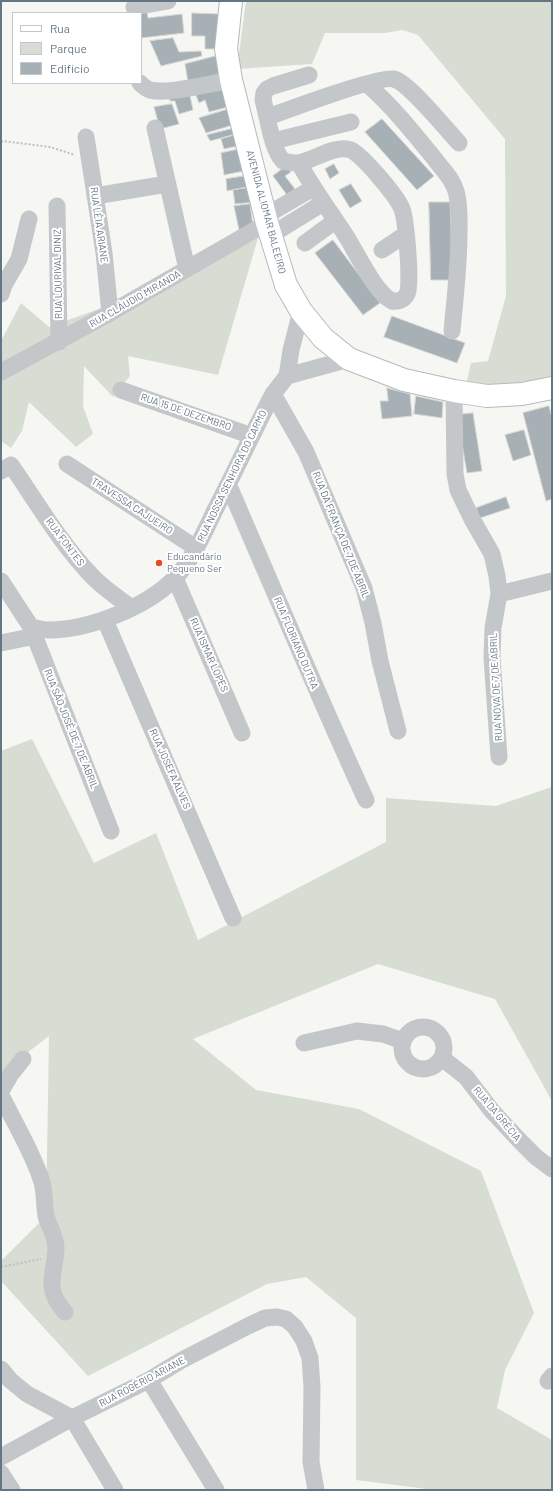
<!DOCTYPE html>
<html>
<head>
<meta charset="utf-8">
<style>
	body { margin:0 }
	#map { position:relative; width:553px; height:1491px; overflow:hidden; background:#f6f6f2; font-family:Barlow,sans-serif }
	canvas { display:block }
	.frame { position:absolute; inset:0; border:2px solid #647683; pointer-events:none }
	.legend { position:absolute; left:12px; top:12px; width:130px; height:72px; box-sizing:border-box; background:#fff; border:1px solid #c1c8cd; margin:0; padding:5px 7px; list-style:none; font-size:12px; color:#647683 }
	.legend li { display:flex; align-items:center; gap:8px; height:20px }
	.legend b { width:20px; border:1px solid #c1c8cd }
</style>
</head>
<body>
<div id="map">
<canvas width="553" height="1491"></canvas>
<div class="frame"></div>
<ul class="legend">
<li><b style="height:5px;background:#fff"></b>Rua</li>
<li><b style="height:11px;background:#d7ddd3"></b>Parque</li>
<li><b style="height:11px;background:#a7b0b5"></b>Edifício</li>
</ul>
</div>
<script>
const c = document.querySelector('canvas').getContext('2d');
c.lineJoin = 'round';
function fillPath(path, color) { c.fillStyle = color; c.fill(path, 'evenodd'); }
function strokePath(path, color, width, dash) { c.strokeStyle = color; c.lineWidth = width; c.lineCap = dash ? 'butt' : 'round'; c.setLineDash(dash || []); c.stroke(path); }
function write(font, color, halo, rows, align = 'center') {
  c.font = font + ' Barlow,sans-serif'; c.lineWidth = 4; c.setLineDash([]); c.textBaseline = 'middle'; c.strokeStyle = halo; c.fillStyle = color; for (const [text, x, y, turn = 0] of rows) {
    c.save(); c.translate(x, y); c.rotate((+turn || 0) * Math.PI / 180); c.textAlign = isNaN(turn) ? turn : align; if (halo) c.strokeText(text, 0, 0); c.fillText(text, 0, 0); c.restore();
  }
}
fillPath(new Path2D(`
	M246 1H552V385H466L471 363 488 361 506 296 505 139 418 35 402 30 385 33H325L312 64 237 69Z
	M258 238 218 375 128 356 130 376 113 397 84 366 83 406 93 434 76 447 29 402 22 431 11 448 1 441V341L21 303 49 327 182 279Z
	M32 739 94 863 156 833 198 940 386 842V798L496 806 552 787V1101L495 999 378 964 193 1039 256 1090 359 1109 481 1171 534 1313 505 1370 497 1408 552 1440V1490H435L356 1480V1318L306 1277 267 1284 88 1376 1 1281V1261L46 1216 49 1036 1 1073V751Z`), '#d7ddd3');
const building = new Path2D(`
	M147 12 148 18 182 14 184 33 141 38V13Z
	M192 13 221 14 220 49H205V36H192Z
	M173 38 179 52 201 51 202 56 161 66 150 41Z
	M220 55 222 77 188 82 185 64Z
	M223 85 228 107 209 112 205 100 199 103 195 93Z
	M189 91 193 110 179 114 175 101H170L169 94Z
	M172 104 179 124 160 129 154 107Z
	M229 109 233 125 206 133 199 118Z
	M382 119 434 176 417 190 365 132Z
	M235 128 236 134 210 141 207 135Z
	M238 134V146L224 149 221 139Z
	M240 149 244 171 224 175 221 153Z
	M334 164 339 173 330 179 325 169Z
	M286 166 291 172 285 176 295 189 287 195 273 176Z
	M245 176 247 187 227 191 226 179Z
	M351 184 362 201 350 208 339 190Z
	M252 187 255 202 235 204 233 190Z
	M429 202H450L453 280H431Z
	M250 204 253 226 239 230 234 206Z
	M333 240 380 303 363 315 315 253Z
	M392 316 465 343 457 363 384 337Z
	M387 388 410 394 412 416 382 419 380 401H388Z
	M416 396 443 402 442 418 414 414Z
	M549 406 552 418V499L546 501 523 413Z
	M473 413 482 471 467 473 457 415Z
	M524 430 531 455 513 461 505 435Z
	M506 497 510 508 480 518 476 508Z`);
fillPath(building, '#a7b0b5');
strokePath(building, '#d7d7d5', 1);
const major = new Path2D(`
	M231 1 226 49 231 80 267 223 286 285 301 311 323 338 349 359 404 380 454 391 487 396 522 394 552 388`);
strokePath(major, '#b6babe', 24);
strokePath(new Path2D(`
	M1 142 3 141 50 147 75 155
	M1 1267 41 1259`), '#bdbfc1', 2, [2, 2]);
strokePath(new Path2D(`
	M134 7 168 1
	M140 83C143 86 146 89 150 90 167 95 212 83 231 80
	M367 84C393 107 412 131 434 158 442 169 452 178 456 191 460 205 459 219 459 233 459 266 455 298 452 331
	M268 117C287 110 380 75 394 79 409 83 447 130 459 143
	M155 128 187 269
	M86 137 104 253 110 313
	M273 141 351 122
	M299 163C313 189 330 211 346 236 357 253 375 293 392 301 398 302 404 300 407 294 412 285 406 220 402 209 397 196 363 156 351 150 335 144 313 161 298 163 293 163 288 162 283 161 271 148 268 117 263 100L264 93 267 89 273 86 309 75
	M95 196 167 184
	M57 206 59 342
	M265 216 313 188
	M271 235 323 203
	M305 243 335 221
	M382 250 406 234
	M1 294 4 285 19 259 29 219
	M1 372 110 313 267 223
	M287 376 349 359
	M121 390 252 436
	M454 391 455 474 458 490 472 519 492 554 497 576 499 594 493 628 492 658 499 757
	M273 394 306 452 364 588 373 623 380 661 398 731
	M67 464 196 548
	M1 471 11 465C36 501 61 544 91 575 103 588 118 598 132 608
	M228 484C274 590 318 696 366 800
	M175 578 242 733
	M1 581 31 627C37 628 43 630 49 630 89 630 147 607 175 578 193 559 204 533 215 510 235 472 253 432 273 394L287 376 291 350 301 311
	M499 594 552 581
	M105 620 233 918
	M31 627 111 831
	M1 643 35 636
	M402 1048a21 21 0 1 1 42 0a21 21 0 1 1-42 0Z
	M304 1043 357 1031 383 1034 403 1041
	M442 1058 466 1077 492 1111 519 1140 536 1157 552 1169
	M1 1091 11 1074 23 1059
	M3 1099C16 1126 33 1153 42 1182 45 1193 44 1205 46 1216 49 1227 56 1236 56 1248 55 1276 43 1287 65 1312
	M1 1369 10 1380 27 1394 72 1418 115 1490
	M149 1380 216 1490
	M548 1381 552 1376
	M1 1457 72 1418 149 1380 182 1360 248 1326 265 1318 277 1317 286 1319 295 1327 304 1341 310 1358 312 1387 311 1462 316 1490
	M1 1473 12 1490`), '#c3c7ca', 17);
strokePath(major, '#fff', 22);
for (const [x, y, r, color] of [
	[159,563,4,"#e54d22"]
]) { const dot = new Path2D(); dot.arc(x, y, r, 0, 2 * Math.PI); c.fillStyle = color; c.fill(dot); strokePath(dot, '#fff', 1.5); }
write('10px', '#647683', '#fff', [
	["AVENIDA ALIOMAR BALEEIRO",266,212,75],
	["RUA LÉIA ARIANE",99,225,82],
	["RUA LOURIVAL DINIZ",58,274,-91],
	["RUA CLÁUDIO MIRANDA",135,299,-30],
	["RUA 15 DE DEZEMBRO",186,412,19],
	["RUA NOSSA SENHORA DO CARMO",232,476,-64],
	["TRAVESSA CAJUEIRO",132,506,33],
	["RUA DA FRANÇA DE 7 DE ABRIL",341,535,68],
	["RUA FONTES",65,542,53],
	["RUA FLORIANO DUTRA",296,643,67],
	["RUA ISMAR LOPES",209,655,66],
	["RUA NOVA DE 7 DE ABRIL",496,687,-93],
	["RUA SÃO JOSÉ DE 7 DE ABRIL",71,729,68],
	["RUA JOSEFA ALVES",170,769,66],
	["RUA DA GRÉCIA",497,1114,50],
	["RUA ROGÉRIO ARIANE",142,1382,-28]
]);
write('10px', '#647683', '#fff', [
	["Educandário",167,557],
	["Pequeno Ser",167,569]
], 'left');
</script>
</body>
</html>
